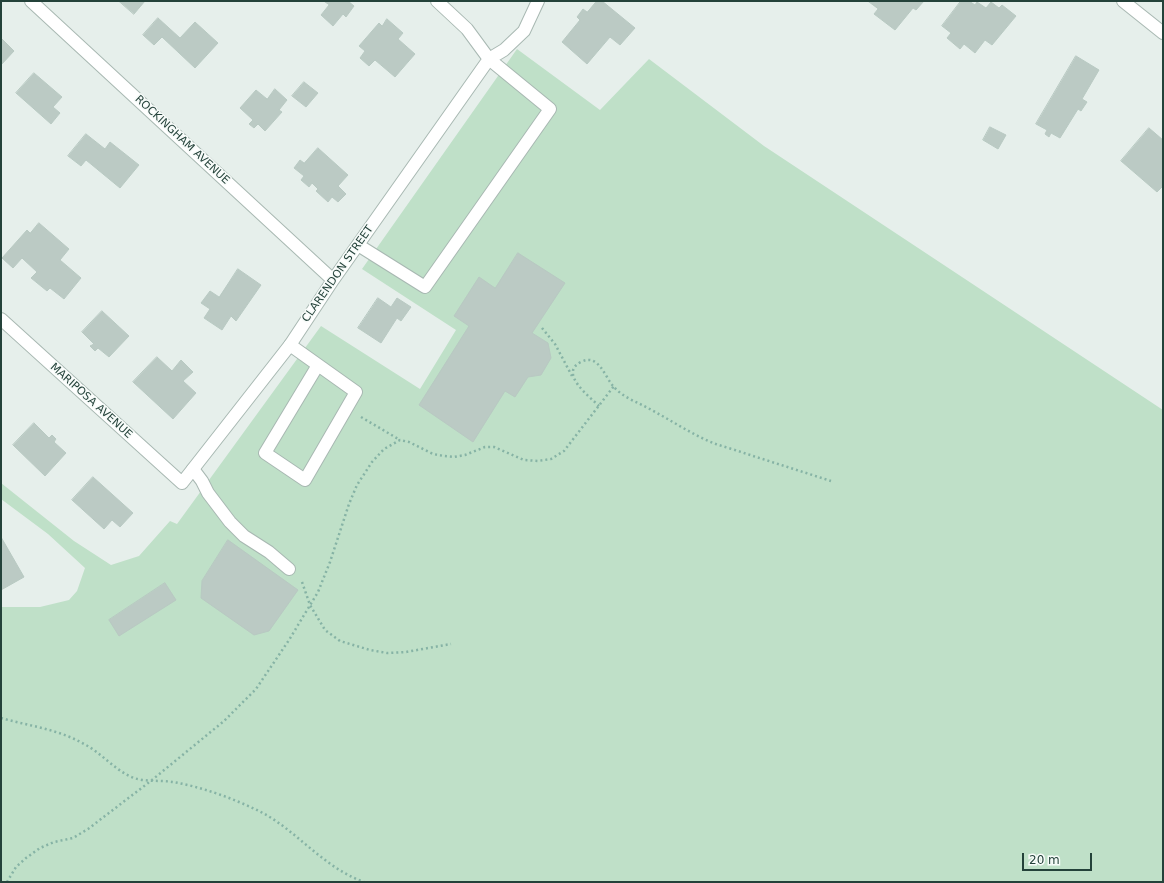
<!DOCTYPE html>
<html>
<head>
<meta charset="utf-8">
<style>
	body { margin:0 }
	#map { position:relative; width:1164px; height:883px; overflow:hidden; background:#e6efeb; font-family:"DejaVu Sans",sans-serif }
	canvas { display:block }
	.frame { position:absolute; inset:0; border:2px solid #24423a; pointer-events:none }
	.scale { position:absolute; left:1022px; top:853px; width:70px; height:18px; box-sizing:border-box; border:2px solid #24423a; border-top:0; padding-left:5px; font-size:12px; line-height:14px; white-space:nowrap; color:#24423a; -webkit-text-stroke:3px #f7fbf9; paint-order:stroke }
</style>
</head>
<body>
<div id="map">
<canvas width="1164" height="883"></canvas>
<div class="frame"></div>
<div class="scale">20 m</div>
</div>
<script>
const c = document.querySelector('canvas').getContext('2d');
c.lineJoin = 'round';
function fillPath(path, color) { c.fillStyle = color; c.fill(path, 'evenodd'); }
function strokePath(path, color, width, dash) { c.strokeStyle = color; c.lineWidth = width; c.lineCap = dash ? 'butt' : 'round'; c.setLineDash(dash || []); c.stroke(path); }
function write(font, color, halo, rows, align = 'center') {
  c.font = font + ' "DejaVu Sans",sans-serif'; c.lineWidth = 3; c.setLineDash([]); c.textBaseline = 'middle'; c.strokeStyle = halo; c.fillStyle = color; for (const [text, x, y, turn = 0] of rows) {
    c.save(); c.translate(x, y); c.rotate((+turn || 0) * Math.PI / 180); c.textAlign = isNaN(turn) ? turn : align; if (halo) c.strokeText(text, 0, 0); c.fillText(text, 0, 0); c.restore();
  }
}
fillPath(new Path2D(`
	M517 49 600 110 649 59 764 146 1163 410V882H1V607H40L69 600 77 591 85 568 48 534 1 499V483L74 541 111 565 139 556 170 521 177 524 321 326 420 389 456 330 362 269Z`), '#bfe0c8');
const building = new Path2D(`
	M119 1H145L134 14Z
	M324 1H348L354 6 346 17 343 14 333 26 321 15 329 5Z
	M597 1H602L635 28 620 45 610 37 587 64 562 42 580 20 577 17 583 9 587 12Z
	M868 1H924L916 10 913 8 895 30 874 14 878 9Z
	M961 1H969L975 5 977 2 986 8 991 2 999 8 1002 5 1016 16 992 45 985 40 975 53 964 44 960 49 947 38 951 33 942 26Z
	M158 18 180 38 195 22 218 43 195 68 162 37 154 45 143 35Z
	M387 19 403 33 398 39 415 54 395 77 375 60 369 66 360 58 365 51 359 46 379 23 382 26Z
	M1 38 14 51 1 65Z
	M1076 56 1099 70 1082 99 1087 102 1081 111 1078 109 1060 138 1051 133 1049 137 1045 134 1047 130 1036 124Z
	M34 73 62 97 53 107 60 113 51 124 16 93Z
	M304 82 318 93 306 107 292 96Z
	M275 89 287 100 279 110 282 112 265 131 258 124 254 128 249 124 253 120 240 108 256 90 267 99Z
	M990 127 1006 135 998 149 983 140Z
	M1149 128 1163 140V186L1157 192 1121 161Z
	M86 134 105 149 110 142 139 165 120 188 86 160 81 166 68 156Z
	M318 148 348 175 338 186 346 194 338 202 332 197 328 202 316 191 318 189 312 183 309 187 301 180 304 176 294 168 300 160 304 163Z
	M39 223 69 249 60 260 81 278 64 299 50 288 47 291 31 278 37 272 22 258 13 268 2 258 27 230 30 233Z
	M518 253 565 283 532 333 548 343 551 358 541 375 528 377 515 397 505 391 473 442 419 405 469 326 454 316 479 277 495 288Z
	M238 269 261 285 236 321 231 316 222 330 204 318 210 309 201 303 210 291 219 297Z
	M378 298 391 307 397 298 411 307 401 321 397 318 381 343 358 328Z
	M102 311 129 336 109 357 98 348 95 351 90 346 94 344 82 332Z
	M157 357 172 371 181 360 193 372 183 381 196 393 173 419 133 382Z
	M34 423 49 438 52 435 56 439 54 442 66 453 45 476 13 445Z
	M93 477 133 513 120 527 112 520 104 529 72 500Z
	M1 537 24 577 1 590Z
	M228 540 298 590 269 631 254 635 201 598 202 581Z
	M165 583 176 600 119 636 109 620Z`);
fillPath(building, '#bbcac4');
strokePath(building, '#b8c9c2', 1);
const lane = new Path2D(`
	M358 245 425 287 550 109 489 59 504 50 524 31 538 1
	M290 345 356 392 305 480 265 453 318 365
	M193 469 202 481 208 493 230 522 244 536 269 552 289 569`);
const street = new Path2D(`
	M31 1 333 280
	M1123 1 1163 33
	M1 319 182 483 290 345 333 280 489 59 467 29 437 1`);
strokePath(lane, '#a8b8b2', 14);
strokePath(street, '#a8b8b2', 14);
strokePath(new Path2D(`
	M542 328 555 344 572 376
	M599 406C590 397 558 373 581 362 598 353 604 375 613 386 620 394 629 399 638 403 663 415 687 432 713 443 724 447 736 450 747 454 775 463 803 472 831 481
	M361 417 400 440
	M302 582 310 605 325 630 340 641 370 650 387 653 406 652 451 644
	M1 718C29 726 58 729 84 744 102 753 115 771 134 778 146 782 161 780 173 782 202 787 232 798 259 811 297 830 322 867 364 882
	M7 882 16 867 26 858 40 848 54 842 73 838 88 829 152 780 224 721 256 689 289 640 318 592 330 562 349 504 357 485 372 462 384 449 400 440 409 442 433 454 444 456 454 457 465 455 485 447H494L524 460 538 461 551 459 564 451 614 386`), '#86b3a5', 2.5, [2, 3]);
strokePath(lane, '#fff', 12);
strokePath(street, '#fff', 12);
write('11px', '#24423a', '#f7fbf9', [
	["ROCKINGHAM AVENUE",182,140,43],
	["CLARENDON STREET",338,274,-55],
	["MARIPOSA AVENUE",91,401,42]
]);
</script>
</body>
</html>
